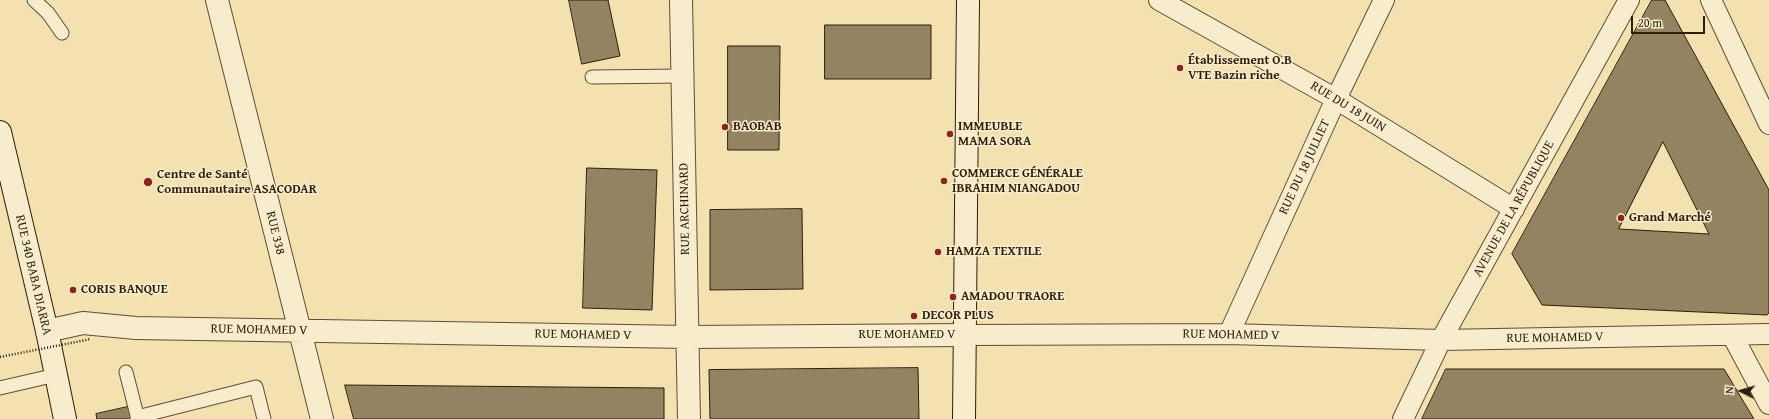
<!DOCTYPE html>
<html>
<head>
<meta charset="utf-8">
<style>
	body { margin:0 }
	#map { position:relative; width:1769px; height:419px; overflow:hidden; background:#f3e1b0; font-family:"Gentium Book Plus",serif }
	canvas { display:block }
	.north { position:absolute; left:1721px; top:371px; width:40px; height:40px; -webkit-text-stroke:3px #f7eccc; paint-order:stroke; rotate:275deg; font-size:11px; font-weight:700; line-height:16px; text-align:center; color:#2d1e0b }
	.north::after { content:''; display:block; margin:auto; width:14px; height:18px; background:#2d1e0b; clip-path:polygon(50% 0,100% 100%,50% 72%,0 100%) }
	.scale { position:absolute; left:1631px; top:16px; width:74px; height:18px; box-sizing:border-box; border:2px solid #2d1e0b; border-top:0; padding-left:5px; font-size:12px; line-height:14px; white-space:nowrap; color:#2d1e0b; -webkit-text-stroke:3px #f7eccc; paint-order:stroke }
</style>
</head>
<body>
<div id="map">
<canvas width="1769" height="419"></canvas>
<div class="north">N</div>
<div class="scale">20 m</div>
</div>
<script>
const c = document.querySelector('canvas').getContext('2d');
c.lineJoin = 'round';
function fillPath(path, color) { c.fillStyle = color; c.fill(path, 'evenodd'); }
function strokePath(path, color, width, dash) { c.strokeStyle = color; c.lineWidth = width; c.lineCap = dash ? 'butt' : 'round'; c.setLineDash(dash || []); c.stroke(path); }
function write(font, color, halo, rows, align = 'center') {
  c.font = font + ' "Gentium Book Plus",serif'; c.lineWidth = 3; c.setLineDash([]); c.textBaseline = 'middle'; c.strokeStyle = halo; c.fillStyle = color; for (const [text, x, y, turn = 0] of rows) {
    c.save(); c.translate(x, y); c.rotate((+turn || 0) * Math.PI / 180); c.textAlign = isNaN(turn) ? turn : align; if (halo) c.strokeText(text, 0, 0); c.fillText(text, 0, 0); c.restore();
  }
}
const building = new Path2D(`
	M569 0H608L620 56 582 64Z
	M1652 0H1665L1769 190V313L1767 315 1542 305 1512 254ZM1663 142 1709 234 1619 229Z
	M825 25H931V79H825Z
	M728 46H780L779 150H728Z
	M587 168 657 170 652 310 583 308Z
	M802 209 803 289 710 290V210Z
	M918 368 919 419H710L709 370Z
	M1446 369H1724L1754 419H1422Z
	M345 385 664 388V419H354Z
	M132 406 135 419H97L96 414Z`);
fillPath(building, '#948361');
strokePath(building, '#2d1e0b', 1);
const service = new Path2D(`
	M34 0 48 13 62 33
	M592 77 683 76
	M126 372 138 419
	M0 388 56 375
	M137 417 256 387 264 419`);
const pedestrian = new Path2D(`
	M1159 0 1336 99 1514 209
	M1711 0 1769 124
	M1229 334 1336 99 1384 0
	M966 335 1229 334 1441 340 1769 334
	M1732 335 1769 404
	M1403 419 1441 340 1629 0`);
const minor = new Path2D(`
	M217 0 322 419
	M681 0 689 419
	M47 331 83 323 136 328 688 337 966 335`);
const secondary = new Path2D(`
	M0 132 47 331 65 419
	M964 419 968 0`);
strokePath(service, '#5e4f34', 15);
strokePath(pedestrian, '#5e4f34', 22);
strokePath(minor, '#5e4f34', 24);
strokePath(secondary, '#2d1e0b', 24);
strokePath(service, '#f7eccc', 13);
strokePath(pedestrian, '#f7eccc', 20);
strokePath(minor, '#f7eccc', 22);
strokePath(secondary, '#f7eccc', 22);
strokePath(new Path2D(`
	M0 357 91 339`), '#2d1e0b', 2.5, [1, 2]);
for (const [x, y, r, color] of [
	[1180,68,4,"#8f2418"],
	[725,127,4,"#8f2418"],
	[950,134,4,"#8f2418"],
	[944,181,4,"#8f2418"],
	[148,182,5,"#8f2418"],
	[1621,218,4,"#8f2418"],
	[938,252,4,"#8f2418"],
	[73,290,4,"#8f2418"],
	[953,297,4,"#8f2418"],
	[914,316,4,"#8f2418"]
]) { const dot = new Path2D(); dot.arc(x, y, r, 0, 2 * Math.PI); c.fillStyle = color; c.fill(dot); strokePath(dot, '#f7eccc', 1.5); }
write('bold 13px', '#2d1e0b', '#f7eccc', [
	["Établissement O.B",1188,61],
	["VTE Bazin riche",1188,76],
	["BAOBAB",733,127],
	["IMMEUBLE",958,127],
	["MAMA SORA",958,142],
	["COMMERCE GÉNÉRALE",952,174],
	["IBRAHIM NIANGADOU",952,189],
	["Centre de Santé",157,175],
	["Communautaire ASACODAR",157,190],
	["Grand Marché",1629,218],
	["HAMZA TEXTILE",946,252],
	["CORIS BANQUE",81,290],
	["AMADOU TRAORE",961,297],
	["DECOR PLUS",922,316]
], 'left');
write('13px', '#2d1e0b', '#f7eccc', [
	["RUE DU 18 JUIN",1348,107,31],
	["RUE DU 18 JULLIET",1305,167,-65],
	["RUE ARCHINARD",685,209,-91],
	["AVENUE DE LA RÉPUBLIQUE",1514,209,-61],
	["RUE 338",275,233,76],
	["RUE 340 BABA DIARRA",33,275,77],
	["RUE MOHAMED V",259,330,1],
	["RUE MOHAMED V",583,335,1],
	["RUE MOHAMED V",907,335],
	["RUE MOHAMED V",1231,335,1],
	["RUE MOHAMED V",1555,338,-1]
]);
</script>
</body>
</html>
